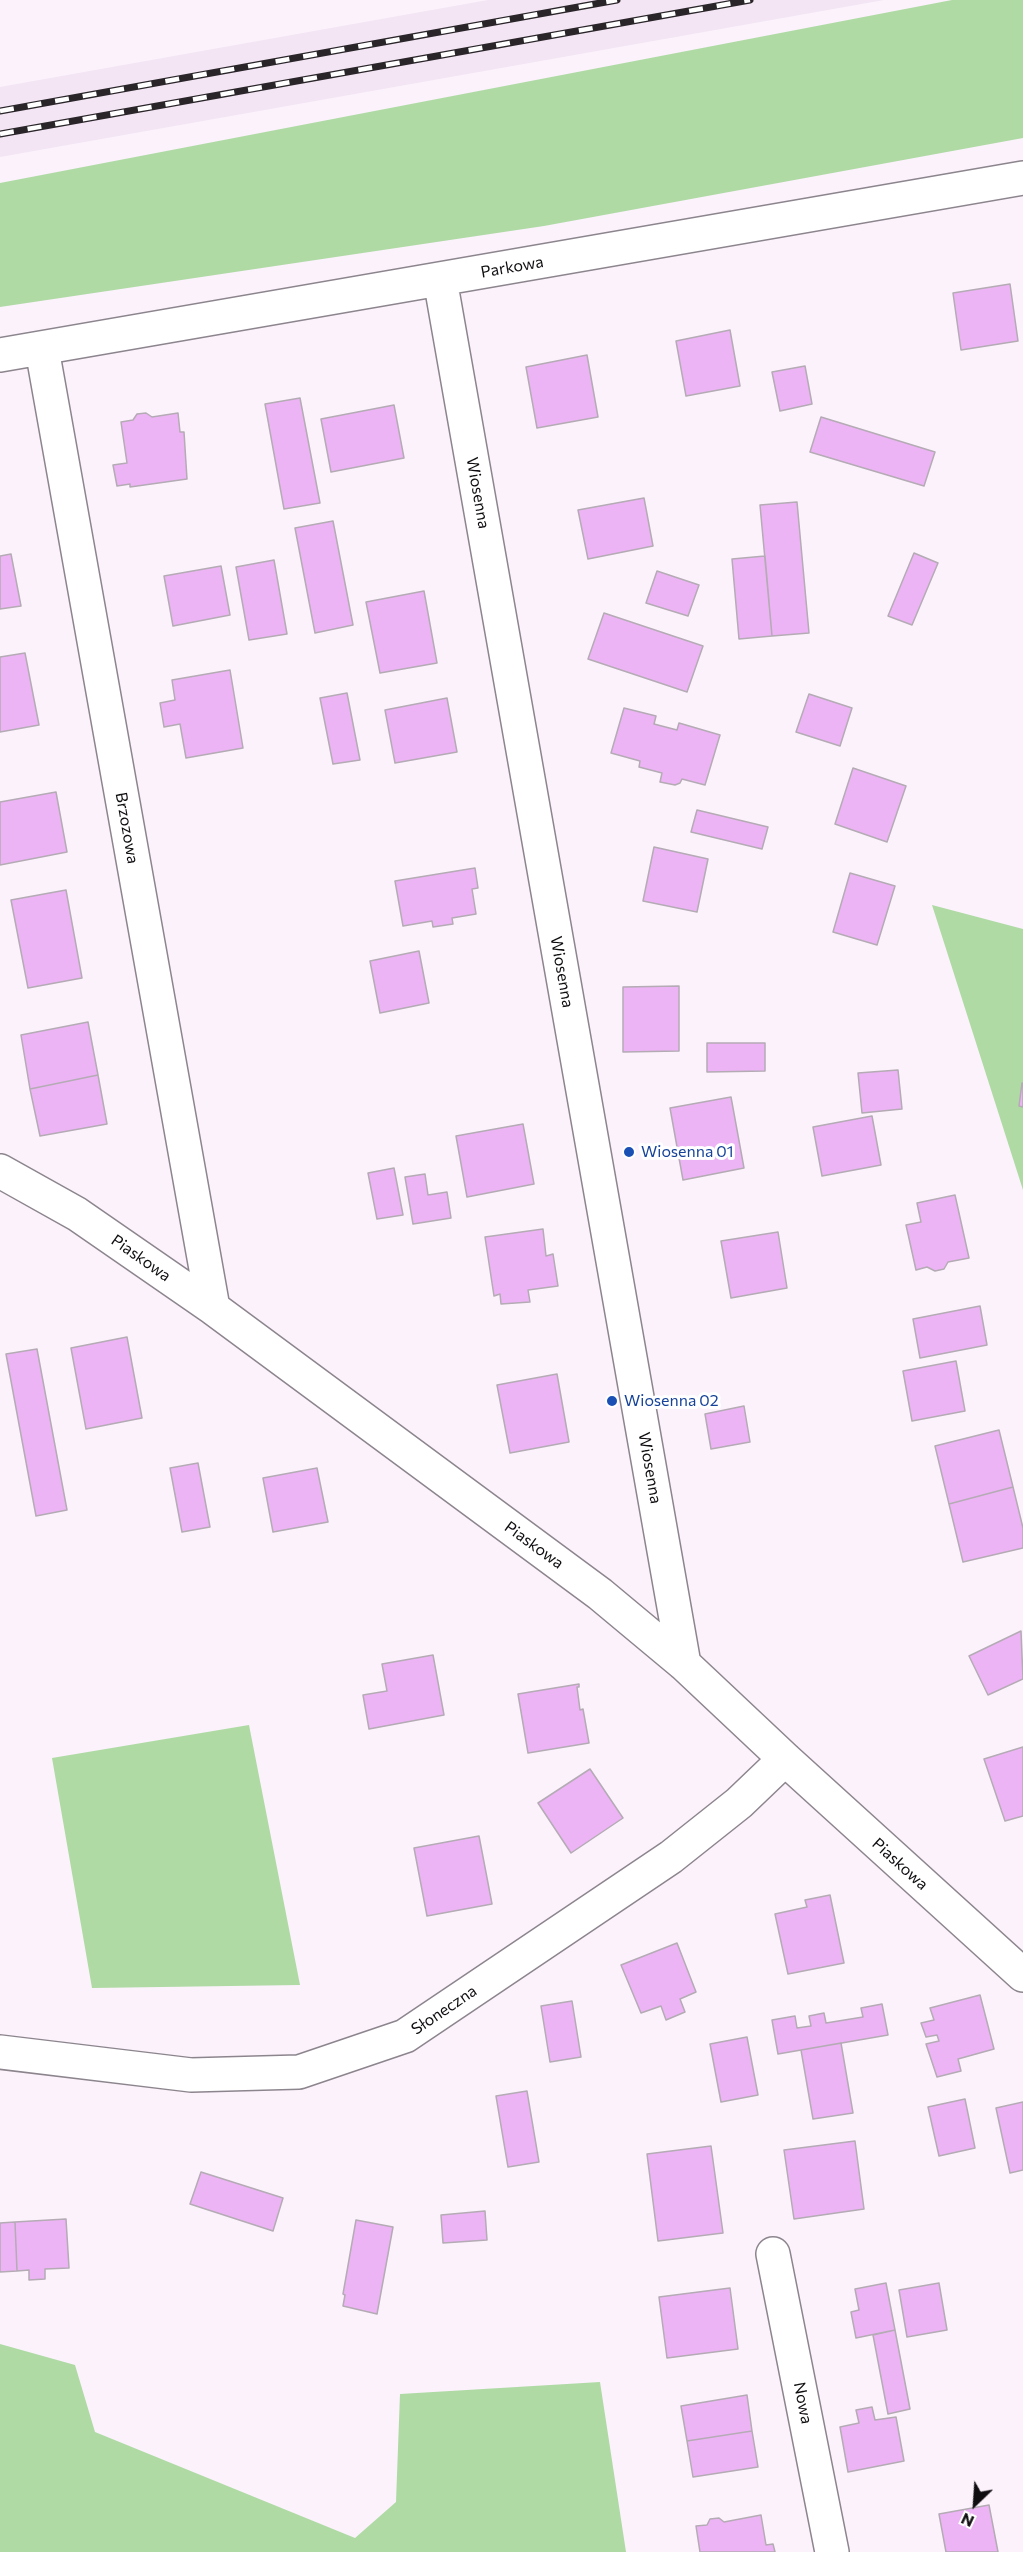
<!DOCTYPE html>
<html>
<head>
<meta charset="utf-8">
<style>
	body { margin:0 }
	#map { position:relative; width:1023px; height:2552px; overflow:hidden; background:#fbf2fc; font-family:Commissioner,sans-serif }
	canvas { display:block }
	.north { position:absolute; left:945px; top:2474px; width:60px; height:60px; -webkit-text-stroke:4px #fff; paint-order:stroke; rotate:205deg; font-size:16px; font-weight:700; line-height:24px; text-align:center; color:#100d10 }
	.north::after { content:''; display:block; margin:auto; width:21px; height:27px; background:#100d10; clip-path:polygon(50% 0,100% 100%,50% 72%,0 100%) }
</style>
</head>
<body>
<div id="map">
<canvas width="1023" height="2552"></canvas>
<div class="north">N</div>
</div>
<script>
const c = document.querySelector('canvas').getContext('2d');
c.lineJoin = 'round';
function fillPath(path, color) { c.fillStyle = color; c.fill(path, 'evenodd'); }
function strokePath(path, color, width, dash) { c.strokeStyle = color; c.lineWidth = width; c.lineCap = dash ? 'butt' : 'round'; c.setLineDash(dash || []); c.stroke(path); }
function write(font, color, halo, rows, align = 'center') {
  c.font = font + ' Commissioner,sans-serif'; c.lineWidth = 6; c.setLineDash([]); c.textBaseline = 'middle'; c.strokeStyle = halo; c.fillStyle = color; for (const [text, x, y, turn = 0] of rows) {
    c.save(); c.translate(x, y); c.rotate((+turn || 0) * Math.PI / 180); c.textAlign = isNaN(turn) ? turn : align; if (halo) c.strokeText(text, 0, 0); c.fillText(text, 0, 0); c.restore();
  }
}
fillPath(new Path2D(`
	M488 0H884L0 157V87Z`), '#f3e5f4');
fillPath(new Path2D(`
	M952 0H1023V138L544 226 0 307V183Z
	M932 905 1023 929V1190Z
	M249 1725 300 1985 92 1988 52 1758Z
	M0 2344 75 2365 95 2432 355 2538 396 2502 400 2394 600 2382 626 2552H0Z`), '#afdaa4');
const building = new Path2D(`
	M1010 284 1018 341 961 350 953 293Z
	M730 330 740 386 686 396 676 341Z
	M587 355 598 417 537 428 526 367Z
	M805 366 812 404 780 411 772 372Z
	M300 398 320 503 284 509 265 404Z
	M394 405 404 458 331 472 321 419Z
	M146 413 152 417 178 413 180 432H184L187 479 130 487V484L117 486 113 465 127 463 121 422 133 420 137 414Z
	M821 417 935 452 924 486 810 452Z
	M644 498 653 546 588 559 578 510Z
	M797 502 809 633 772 636 760 505Z
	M333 521 353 625 315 633 295 528Z
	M914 553 938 563 912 625 888 616Z
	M11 554 21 606 0 609V556Z
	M765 556 772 636 739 639 732 559Z
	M274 560 287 634 249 640 236 567Z
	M221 566 230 615 173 626 164 576Z
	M657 571 699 585 688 616 646 603Z
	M424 591 437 663 380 673 366 602Z
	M604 613 703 646 687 692 588 659Z
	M25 653 39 725 0 732V657Z
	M230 670 243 748 186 758 180 724 164 727 160 703 175 700 172 680Z
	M347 693 360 760 333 764 320 698Z
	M809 694 852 708 840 746 796 732Z
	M447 698 457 752 395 763 385 710Z
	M624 708 656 716 654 724 677 730 679 723 720 735 705 785 682 779 680 783 675 785 660 782 662 773 639 767 640 761 611 753Z
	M853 768 906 786 887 842 835 824Z
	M56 792 67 852 0 865V802Z
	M697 810 768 827 762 849 691 832Z
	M654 847 708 859 697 912 643 901Z
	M475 868 478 888 472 889 476 914 452 918 453 924 433 927 432 921 403 926 395 881Z
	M850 873 895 886 877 945 833 932Z
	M66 890 82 978 28 988 11 900Z
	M419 951 429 1003 380 1013 370 961Z
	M679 986V1051L623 1052V987Z
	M88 1022 98 1075 30 1089 21 1035Z
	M707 1043H765V1071L707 1072Z
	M898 1070 902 1109 862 1113 858 1073Z
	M98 1075 107 1124 40 1136 30 1089Z
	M1022 1083H1023V1107L1019 1106Z
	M731 1097 744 1168 683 1180 670 1108Z
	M872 1116 881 1165 822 1176 813 1127Z
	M523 1124 534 1184 467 1197 456 1136Z
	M394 1168 403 1215 377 1219 368 1173Z
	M425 1174 428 1195 447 1192 451 1218 413 1224 405 1177Z
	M955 1195 969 1258 948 1262 944 1269 935 1271 927 1267 916 1270 906 1225 921 1222 917 1203Z
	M543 1229 546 1256 553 1254 558 1286 528 1290 530 1302 501 1304 500 1294 494 1296 485 1237Z
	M778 1232 787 1288 731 1298 721 1241Z
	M980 1306 987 1345 920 1358 913 1319Z
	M127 1337 142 1418 86 1429 71 1348Z
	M37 1349 67 1510 36 1516 6 1354Z
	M956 1361 965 1411 912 1421 903 1371Z
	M557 1374 569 1442 510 1453 497 1385Z
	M744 1406 750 1442 711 1449 705 1414Z
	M999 1430 1013 1487 949 1504 935 1446Z
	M198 1463 210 1527 182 1532 170 1468Z
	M317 1468 328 1522 273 1532 263 1478Z
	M1013 1487 1023 1528V1548L963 1562 949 1504Z
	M1021 1631 1023 1679 988 1695 969 1656Z
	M433 1655 444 1715 369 1729 363 1695 387 1691 382 1664Z
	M579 1684V1687H577L580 1710 583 1709 589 1743 528 1753 518 1694Z
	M1023 1747V1816L1005 1821 984 1759Z
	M590 1769 623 1818 571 1853 538 1803Z
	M479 1836 492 1904 427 1916 414 1848Z
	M830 1895 844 1963 788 1974 775 1914 807 1907 805 1900Z
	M677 1943 696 1992 680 1999 685 2012 666 2020 661 2006 641 2013 621 1965Z
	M980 1995 994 2049 958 2059 961 2071 937 2077 926 2044 939 2041 937 2035 926 2037 921 2023 934 2020 930 2008Z
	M572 2001 581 2057 550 2062 541 2006Z
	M882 2004 888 2035 778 2054 772 2020 795 2016 797 2028 811 2026 809 2016 824 2013 826 2023 863 2017 861 2008Z
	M747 2037 758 2095 721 2102 710 2044Z
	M841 2043 853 2113 813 2119 801 2050Z
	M527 2091 539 2162 508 2167 496 2096Z
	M965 2099 975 2148 939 2156 928 2107Z
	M1023 2102V2170L1010 2173 996 2108Z
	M855 2141 864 2209 794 2219 784 2150Z
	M711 2146 723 2233 658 2241 647 2154Z
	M201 2172 283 2198 273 2231 190 2204Z
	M485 2211 487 2240 443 2243 441 2215Z
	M66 2219 69 2268 45 2269V2279L29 2280V2270L17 2271 15 2222Z
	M356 2220 393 2227 377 2314 343 2306 345 2295 343 2294Z
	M15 2222 17 2271 0 2272V2223Z
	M886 2283 895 2330 856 2338 851 2312 859 2310 855 2289Z
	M939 2283 947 2330 907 2337 899 2290Z
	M730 2288 738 2349 667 2358 659 2297Z
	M895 2330 910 2409 888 2414 873 2335Z
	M747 2395 752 2431 687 2441 681 2406Z
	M872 2407 875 2420 896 2417 904 2461 848 2472 840 2427 859 2423 856 2410Z
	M752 2431 758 2467 693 2477 687 2441Z
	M989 2505 998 2552H946L939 2514Z
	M761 2515 766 2545 773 2544 775 2552H700L696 2526 707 2525 710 2519 719 2518 724 2522Z`);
fillPath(building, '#edb4f5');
strokePath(building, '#b4abb5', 1.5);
const minor = new Path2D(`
	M440 279 684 1664
	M42 349 213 1308
	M0 355 1023 178
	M0 1171 77 1214 213 1308 600 1594 684 1664 785 1759 1023 1975
	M0 2052 191 2075 299 2072 405 2036 671 1857 739 1803 785 1759
	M773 2254 832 2552`);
strokePath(minor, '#8d858e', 36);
strokePath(minor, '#fff', 33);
const rail = new Path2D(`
	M0 111 617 0
	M0 134 750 0`);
strokePath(rail, '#292529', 7);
strokePath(rail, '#fff', 4.5, [14]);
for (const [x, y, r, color] of [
	[629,1152,6,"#1a4fb4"],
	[612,1401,6,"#1a4fb4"]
]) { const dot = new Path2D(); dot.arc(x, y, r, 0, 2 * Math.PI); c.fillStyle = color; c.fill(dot); strokePath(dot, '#fff', 2); }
write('16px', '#100d10', '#fff', [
	["Parkowa",512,267,-10],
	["Wiosenna",478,493,80],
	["Brzozowa",127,828,80],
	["Wiosenna",562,972,80],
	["Piaskowa",141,1258,35],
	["Wiosenna",650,1468,80],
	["Piaskowa",534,1545,36],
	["Piaskowa",900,1864,42],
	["Słoneczna",444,2010,-34],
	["Nowa",803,2403,79]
]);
write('16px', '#164399', '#fff', [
	["Wiosenna 01",641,1152],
	["Wiosenna 02",624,1401]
], 'left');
</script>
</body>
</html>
